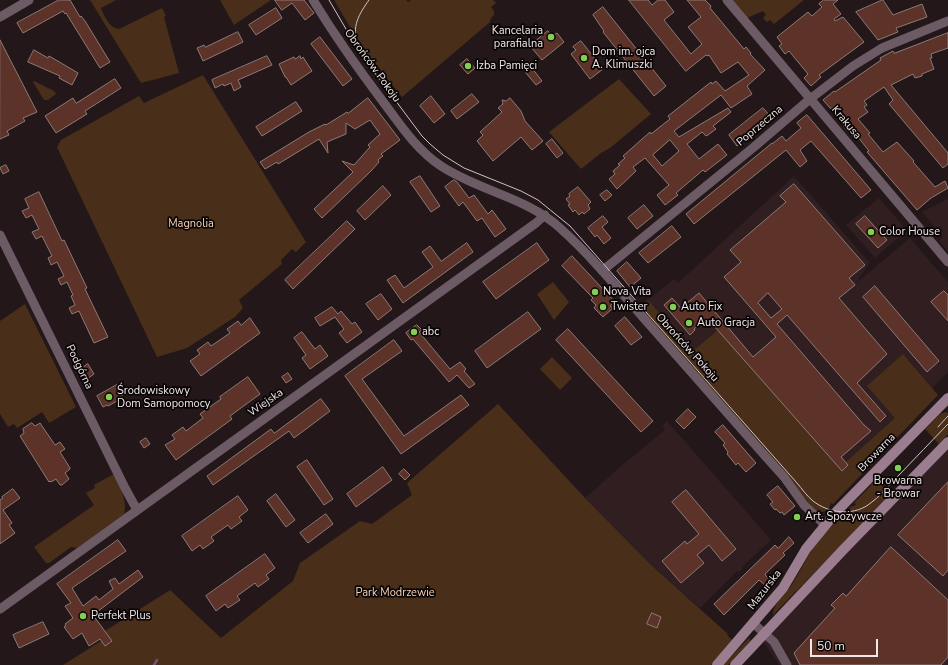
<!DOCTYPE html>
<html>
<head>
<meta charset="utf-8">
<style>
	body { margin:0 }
	#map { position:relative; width:948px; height:665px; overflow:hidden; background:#231719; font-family:"Nunito Sans",sans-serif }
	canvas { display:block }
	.scale { position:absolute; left:810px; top:639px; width:68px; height:18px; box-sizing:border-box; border:2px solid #f1e7e9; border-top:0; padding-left:5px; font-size:12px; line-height:14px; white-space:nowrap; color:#f1e7e9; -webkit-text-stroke:3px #090505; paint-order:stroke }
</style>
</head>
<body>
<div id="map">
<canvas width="948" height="665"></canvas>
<div class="scale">50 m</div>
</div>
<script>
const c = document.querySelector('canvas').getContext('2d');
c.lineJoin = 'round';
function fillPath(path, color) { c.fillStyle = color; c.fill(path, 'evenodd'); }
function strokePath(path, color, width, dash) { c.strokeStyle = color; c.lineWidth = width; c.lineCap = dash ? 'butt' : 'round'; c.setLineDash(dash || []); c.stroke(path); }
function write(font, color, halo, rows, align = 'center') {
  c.font = font + ' "Nunito Sans",sans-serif'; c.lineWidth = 3.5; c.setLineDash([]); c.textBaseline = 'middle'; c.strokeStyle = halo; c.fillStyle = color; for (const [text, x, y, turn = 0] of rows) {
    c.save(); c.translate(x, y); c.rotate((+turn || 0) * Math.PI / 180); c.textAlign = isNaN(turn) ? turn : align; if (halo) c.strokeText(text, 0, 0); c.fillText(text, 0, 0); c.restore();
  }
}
fillPath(new Path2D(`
	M794 176 870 263 856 283 910 238 948 282V372L932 388 906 357 900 416 842 474 717 331 693 351 648 300 674 279 678 283Z
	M879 198 907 230 875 258 846 225Z
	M948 199V252L939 241 943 237 922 212Z
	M667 421 771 540 743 566 741 571 736 572 700 608 651 565 585 498 621 466 665 430 662 426Z
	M948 449V665H779L763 641 793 609Z`), '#301e21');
fillPath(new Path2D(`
	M90 0H116L101 8C105 17 108 27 119 29L162 8 166 16 164 17 179 73 141 83Z
	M220 0H271L234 25Z
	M334 0H406L408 2 411 0H493L496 3 491 7 494 11V15L491 18 490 22 402 97 362 47Z
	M732 0H804L774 24 770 20 767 22 763 18 766 15 763 11 747 18Z
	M203 75 306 242 296 252 292 249 281 260 282 264 239 300 243 308 235 317 187 348 157 357 57 147 61 140 139 96 144 103Z
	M619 79 651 114 610 148 601 153 581 169 549 132Z
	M34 81 54 91 56 94 48 100H44L33 82Z
	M553 282 569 302 554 320 537 294Z
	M648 300 693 351 718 330 842 471 848 465 846 462 895 418 867 386 903 354 938 395 833 504 831 503 829 508H827L826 510H827C823 513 819 512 815 511L795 487 782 468 639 307Z
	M25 304 76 407 49 423 42 412 17 428 14 424 8 427 0 414V321Z
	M552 357 572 378 560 390 540 369Z
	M498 404 585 498 651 565 728 634 727 635 732 640 711 665H63L101 641 105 646 111 642 105 631 170 590 221 638 293 581 300 563 360 521 372 524 412 495 407 483Z
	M945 412 948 413V434L939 444 925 429 940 414Z
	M114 474C119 486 128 500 124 514L77 548 71 547 49 563H46L34 547 94 505 86 493 95 488 94 485Z
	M877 479 892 493 773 615C773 603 785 595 791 586 799 574 805 560 813 548 822 535 834 524 844 513H849L850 507 856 505 855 503 853 504Z
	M748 639 750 638V641L728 665H723Z`), '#492f1a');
strokePath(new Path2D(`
	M154 665 157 660`), '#6f5578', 2.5);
const building = new Path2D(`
	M59 0H70L80 17 81 16 85 21 110 62 100 68 66 13 65 14 63 11 23 33 17 23Z
	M275 0H304L314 13 305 20 292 3 282 10Z
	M629 0H648L652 5 658 0H665L674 12 664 20 691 54 702 44 688 27 701 17 687 0H705L711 6 710 8 744 49 746 47 751 53 750 54 765 70 747 86 752 94 731 108 721 95 674 131 679 137 728 108 731 112 713 126 716 129 708 135 706 136 702 132 687 144 699 159 718 144 727 155 705 172 703 170 676 193 678 195 665 205 657 195 669 185 645 158 633 167 636 171 617 189 609 179 615 174 613 171 620 165 618 164 625 158 623 156 650 132 651 134 670 119 668 116 711 82 712 84 716 81 725 91 749 75 738 62 721 73 709 55 708 56 706 55 686 71ZM670 140 679 151 662 166 653 155Z
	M824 0H838L833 4 841 14 834 19 835 21 843 17 864 42 819 75 821 77 811 86 804 78 808 74 789 51 785 54 779 46 782 44 777 37 808 12 812 16 822 7 819 4Z
	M883 0 893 15 922 4 927 17 896 28 898 32 878 40 856 12Z
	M603 7 666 86 654 96 603 32 604 31 593 15Z
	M276 8 282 18 256 35 249 25Z
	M548 31 552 36 557 33 564 42 542 60 530 46Z
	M238 32 243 42 203 61 197 48 204 45 205 47Z
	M948 33V48L931 54 932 58H930L934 69 922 74V76L915 78 913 74 891 85 948 153V164L943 168 889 104 893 100 884 87 864 101 867 105 864 107 868 112 858 119 870 133 868 134 883 152 897 142 914 161 913 162 935 187 945 181 948 188 931 198 917 210 867 152 869 151 858 137 855 139 843 126 847 122 835 106 831 109 823 100 834 91 835 92 881 60 880 58 893 51 894 53Z
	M320 37 352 79 343 86 311 44Z
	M0 40 37 112 23 118 25 121 7 131 9 135 0 139Z
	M581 41 603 69 590 79 571 54 576 50 573 47Z
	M34 50 48 58 49 56 56 60 78 73 72 85 59 78 60 76 28 62Z
	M267 56 272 65 238 80 241 87 234 91 231 83 224 86 223 84 215 88 212 80Z
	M300 56 301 59 303 57 312 71 291 85 286 77H285L279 64 294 57 295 59Z
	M467 59 475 68 468 74 460 65Z
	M532 68 542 81 536 85 526 73Z
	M115 79 121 88 85 111 87 114 56 133 45 116 73 98 76 103Z
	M472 94 479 102 457 119 451 111Z
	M431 96 445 114 434 123 420 106Z
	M368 98 400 140 381 154 383 156 378 160 379 162 371 171 322 218 314 209 353 172 342 161 354 165 370 147 368 145 380 134 370 120 355 129 346 123V134L327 142 328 153 319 139 278 164 277 162 265 169 260 162 309 132 325 124 326 125 347 112 348 113Z
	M510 98 521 111 525 121 543 141 532 150 521 137 493 161 477 141 483 135 480 132 502 112 498 108 503 104 502 100 506 101Z
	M296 102 302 111 262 136 256 127Z
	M763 108 772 118 737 146 729 135Z
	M807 115 871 190 861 198 811 141 800 150 807 161 800 167 786 150 694 224 686 214 772 143V144L782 136 786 141 801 128 797 123Z
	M552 139 563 153 557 158 546 144Z
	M6 165 9 171 3 174 0 168Z
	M420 176 440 206 431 212 410 182Z
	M454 180 457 182 469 198 474 195 488 214 492 210 506 229 495 237 482 218 477 221 463 202 459 206 445 187Z
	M794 184 865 265 849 278 855 285 839 298 887 354 857 383 886 416 880 422 787 315 777 324 864 425 871 431 841 457 848 465 842 471 707 318 694 329 695 330 690 335 664 305 672 298 681 308 699 293 753 357 776 337 724 277 741 262 730 250 786 202 780 196ZM768 293 782 309 771 318 758 303Z
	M383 186 391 195 365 220 357 211Z
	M578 187 591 202 588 205 590 209 584 214 582 212 579 215 575 210 573 212 568 205 570 204 566 199 570 196 569 194Z
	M607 190 612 195 605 201 600 195Z
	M39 192 62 241 64 240 87 288 85 289 108 337 94 343 79 311 72 314 69 308 75 305 71 296 73 295 67 282 61 285 58 279 64 276 57 262 51 265 48 258 52 256 42 236 36 239 32 232 39 229 32 215 26 218 22 211 29 208 25 199Z
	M644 205 653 216 637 229 628 218Z
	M603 216 608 222 602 227 611 238 604 244 597 235 595 237 588 228Z
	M865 216 887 240 878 248 856 224Z
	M347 221 355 229 293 289 285 280Z
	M672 226 681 237 648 263 639 253Z
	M467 243 473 252 403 303 387 280 395 275 404 288 433 267 422 252 430 246 441 261Z
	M537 243 549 260 496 299 483 282Z
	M572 256 615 302 610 306 613 308 603 317 594 308 596 305 591 300 593 298 562 266Z
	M627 262 641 278 630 287 617 271Z
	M875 286 939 361 927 372 863 297Z
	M944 291 948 295V321L931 302Z
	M381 294 392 309 378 320 366 304Z
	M332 307 338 314 341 311 352 324 355 322 362 332 347 343 339 333 344 329 335 317 320 326 315 318Z
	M528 312 541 329 487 368 475 351Z
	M625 317 642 337 631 345 615 326Z
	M250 318 260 333 201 376 190 361 200 354 197 350 208 342 211 346 230 333 227 329 238 321 241 325Z
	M417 325 422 330 419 332 450 369 460 362 466 369 464 371 475 384 469 388 457 375 449 382 413 339 411 340 406 333Z
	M568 329 653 421 641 432 556 340Z
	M302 332 315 349 320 345 328 356 310 369 302 358 306 355 294 338Z
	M394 340 402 351 362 379 404 436 461 395 469 405 401 454 345 376Z
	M88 364 94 374 87 379 81 369Z
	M288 373 292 379 286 383 282 377Z
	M248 377 260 394 230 416 232 419 176 460 165 445 175 439 172 435 183 427 186 431 203 418 200 414 221 399 220 397Z
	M117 385 123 395 118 398 119 400 108 406 107 405 103 407 97 396Z
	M321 399 330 411 294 438 289 431 213 485 207 476 271 429 274 433Z
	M688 409 696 417 684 429 676 421Z
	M32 423 35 426 40 423 55 445 60 442 65 449 60 452 70 468V469L65 473 69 479 62 485H60L56 479 51 482 50 481 49 482 20 436 24 433 23 429Z
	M723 425 756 463 746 472 738 463 736 465 727 454 728 452 723 445 725 443 715 432Z
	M146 438 150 444 144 448 140 442Z
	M307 460 333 499 324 505 297 467Z
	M383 467 392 480 356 507 347 494Z
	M404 469 410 475 405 480 399 474Z
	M948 482V570L943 576 898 535Z
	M778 486 795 506 784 515 782 512 780 513 776 509 775 510 770 504 773 502 767 495Z
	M13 489 20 498 3 510 12 523 9 525 15 533 0 544V500L3 498 2 497Z
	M686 490 736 549 722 561 709 545 697 555 704 563 681 583 662 561 685 541 687 544 699 534 672 502Z
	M276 494 295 520 286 527 267 501Z
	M238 496 248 510 239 517 242 521 231 529 228 525 211 537 214 541 203 549 200 545 192 551 182 536Z
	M326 514 333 524 308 543 300 533Z
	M789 537 794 543 783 553 785 555 765 574 766 576 775 583 769 589 759 580 724 615 714 604 775 545 778 548Z
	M118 540 126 551 72 588 83 606 96 596 99 600 113 589 109 581 115 578 119 584 138 570 143 577 93 615 112 641 105 646 100 639 89 646 82 633 73 639 64 627 66 626 65 624 73 618 65 606 71 603 57 584Z
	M891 547 948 600V657L941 665H800L794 653 835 608 831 605 843 593 846 596Z
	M265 554 275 568 266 575 269 579 258 587 255 583 237 596 240 600 228 608 225 604 216 611 206 596Z
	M652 613 661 617 657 628 647 624Z
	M43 622 49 634 19 648 13 635Z`);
fillPath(building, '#5c3229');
strokePath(building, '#8b7b77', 1);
strokePath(new Path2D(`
	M313 0C335 36 359 70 384 103 401 126 417 150 441 166 479 191 526 197 560 228 589 254 615 285 641 315 683 362 725 410 767 458L784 477 804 505 825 525
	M727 0 948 262
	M0 17 29 0
	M0 235 125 488 137 510
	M602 271 754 147 810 99 853 66 882 48 948 21
	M0 609 536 223 545 215
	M753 623 774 642 787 665`), '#6c5a64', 9);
strokePath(new Path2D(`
	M717 665 783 588 806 549 837 511 948 398
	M735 665 843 550 948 442`), '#9a7d8e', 10);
strokePath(new Path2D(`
	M329 0 360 53 422 136 430 144 443 155 464 168 521 191 538 200 570 226 797 483C802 489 807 496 813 501 828 513 852 516 868 505 880 497 889 485 899 475 915 458 932 441 948 424
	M358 44C351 27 359 14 369 0
	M938 427 948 416`), '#cdc3c5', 1);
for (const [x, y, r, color] of [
	[551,37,4,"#82d04f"],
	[584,58,4,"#82d04f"],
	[468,66,4,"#82d04f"],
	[871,232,4,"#82d04f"],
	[595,292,4,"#82d04f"],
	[603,307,4,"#82d04f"],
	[673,307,4,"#82d04f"],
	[689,323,4,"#82d04f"],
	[414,332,4,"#82d04f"],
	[109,397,4,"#82d04f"],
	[898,468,4,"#82d04f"],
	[797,517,4,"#82d04f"],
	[83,616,4,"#82d04f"]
]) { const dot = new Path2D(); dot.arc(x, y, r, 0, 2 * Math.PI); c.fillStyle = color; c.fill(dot); strokePath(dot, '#090505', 1.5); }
write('11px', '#f1e7e9', '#090505', [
	["Kancelaria",543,31,"right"],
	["parafialna",543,44,"right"],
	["Dom im. ojca",592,52],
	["A. Klimuszki",592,65],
	["Izba Pamięci",476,66],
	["Color House",879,232],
	["Nova Vita",603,292],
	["Twister",611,307],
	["Auto Fix",681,307],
	["Auto Gracja",697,323],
	["abc",422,332],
	["Środowiskowy",117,391],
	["Dom Samopomocy",117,404],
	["Browarna",898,481,"center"],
	["- Browar",898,494,"center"],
	["Art. Spożywcze",805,517],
	["Perfekt Plus",91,616]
], 'left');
write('11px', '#f1e7e9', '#090505', [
	["Obrońców Pokoju",372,66,54],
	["Krakusa",846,123,50],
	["Poprzeczna",760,126,-40],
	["Obrońców Pokoju",687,348,48],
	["Podgórna",79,367,64],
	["Wiejska",266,403,-35],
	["Browarna",877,453,-46],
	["Mazurska",765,590,-52]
]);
write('11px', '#f6d2b6', '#090505', [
	["Magnolia",191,224],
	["Park Modrzewie",395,593]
]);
</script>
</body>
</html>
